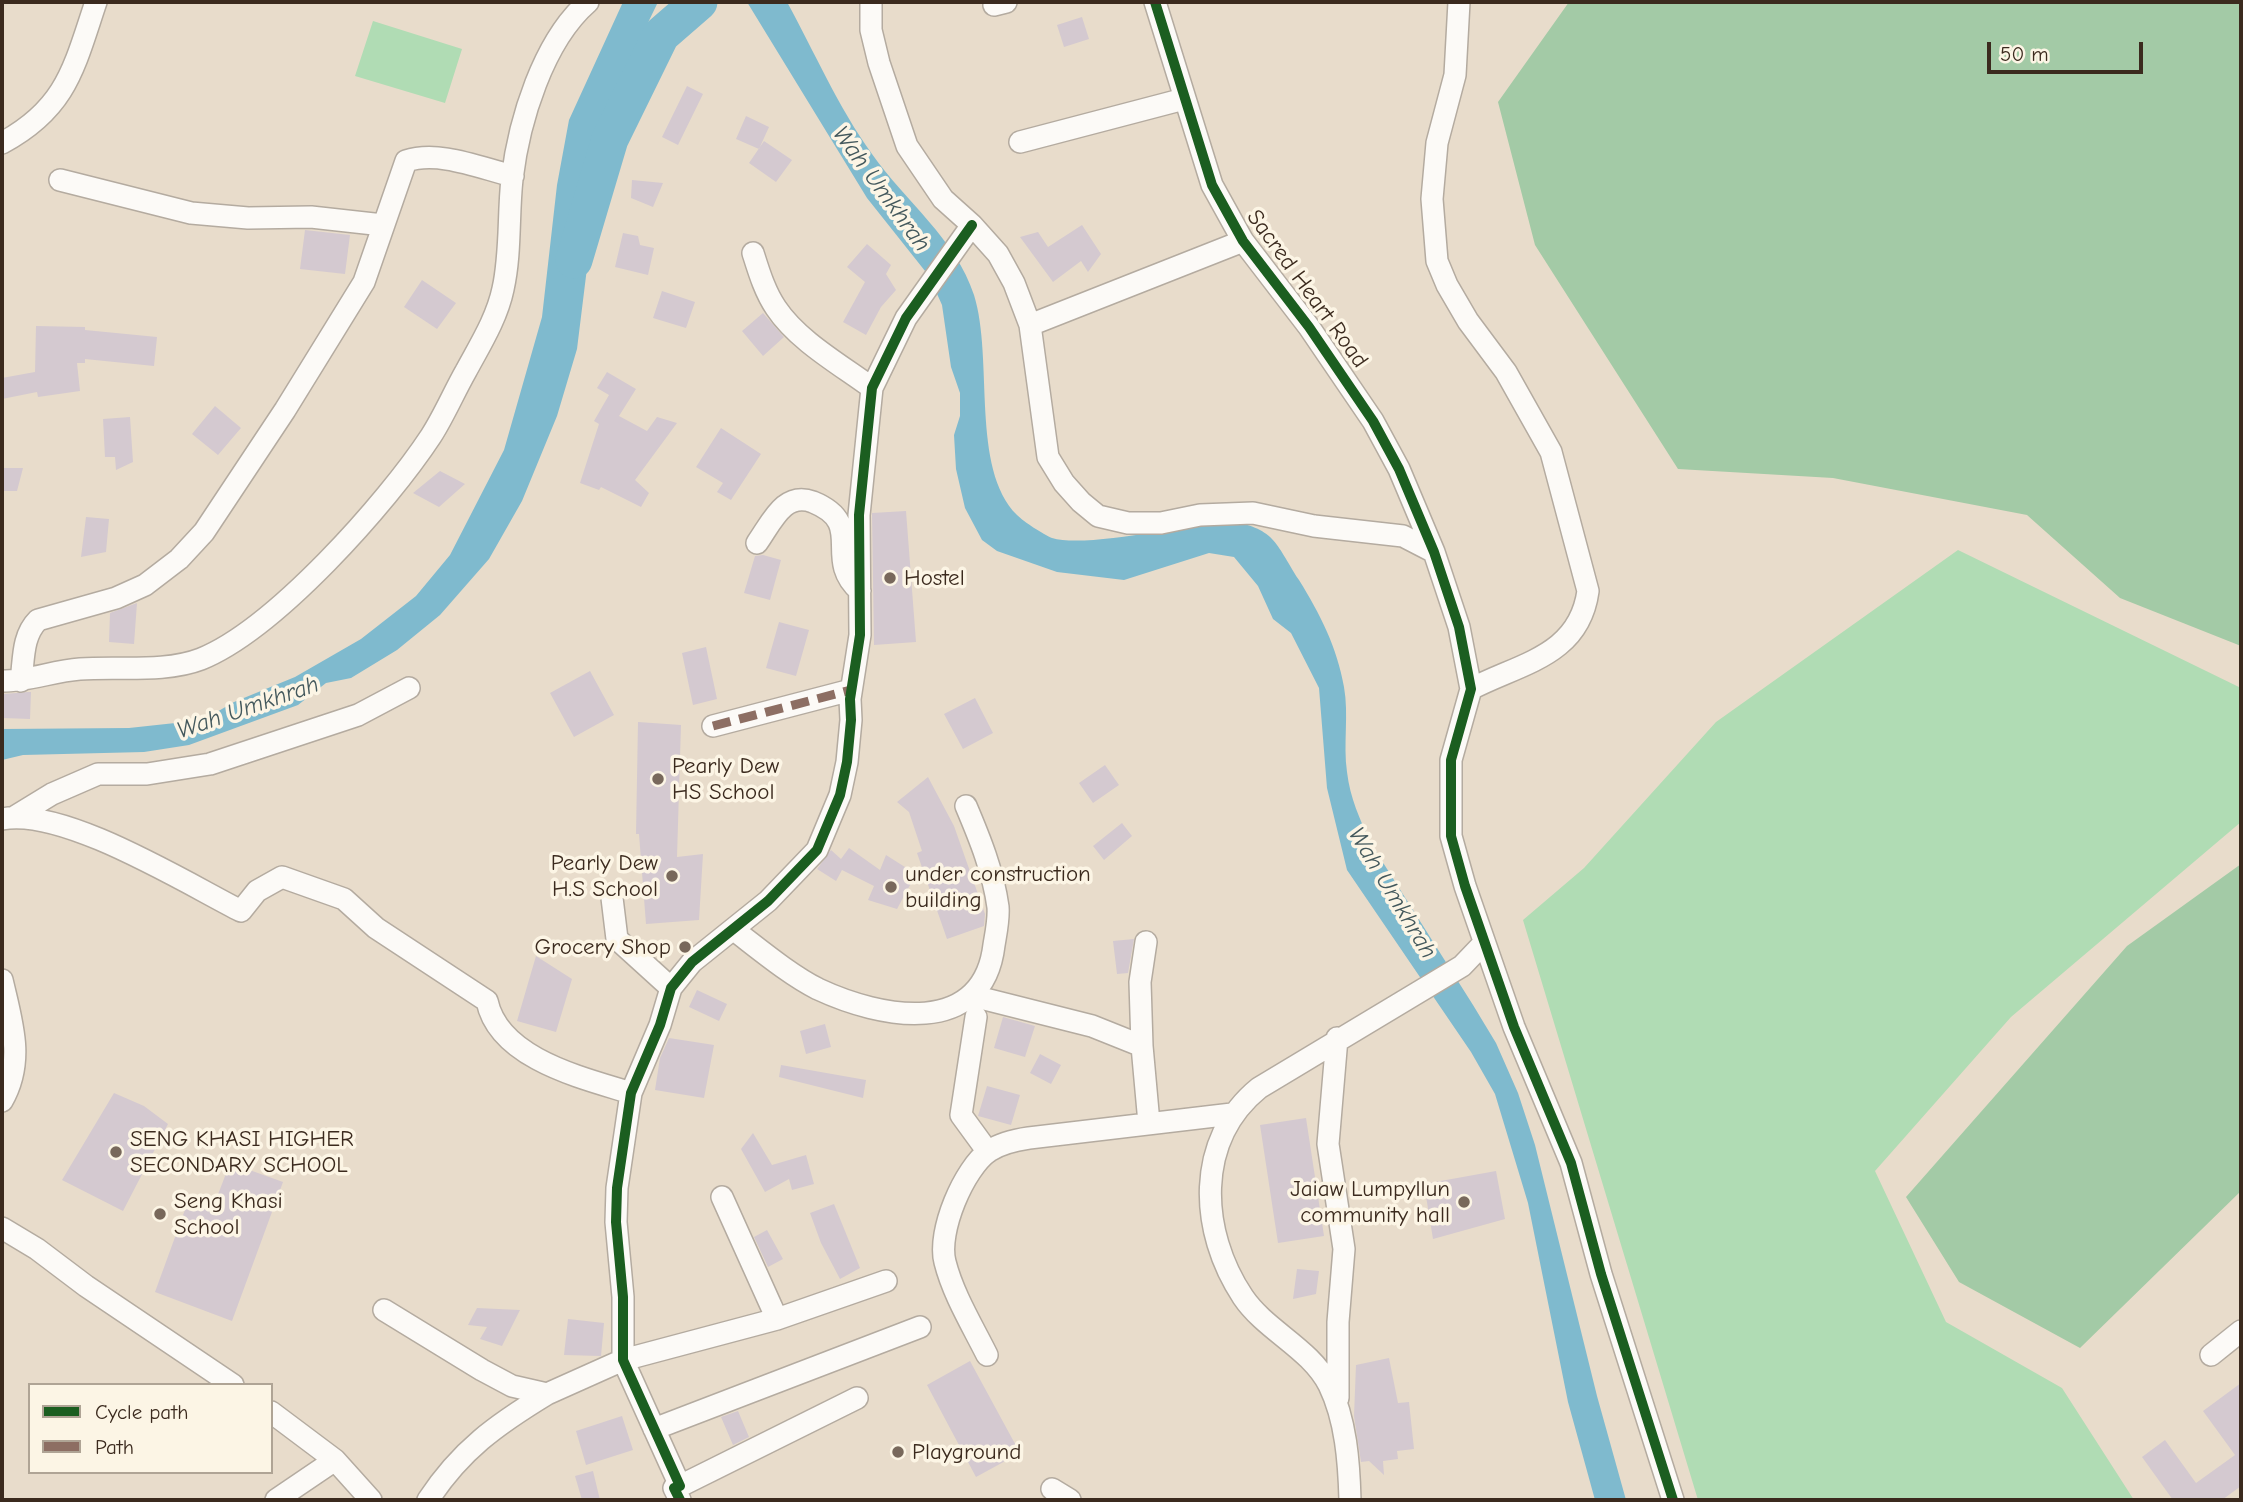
<!DOCTYPE html>
<html>
<head>
<meta charset="utf-8">
<style>
	body { margin:0 }
	#map { position:relative; width:2243px; height:1502px; overflow:hidden; background:#e8dccb; font-family:"Comic Neue",sans-serif }
	canvas { display:block }
	.frame { position:absolute; inset:0; border:4px solid #3b2a1e; pointer-events:none }
	.legend { position:absolute; left:28px; top:1383px; width:245px; height:91px; box-sizing:border-box; background:#fcf5e5; border:2px solid #afa495; margin:0; padding:9px 12px; list-style:none; font-size:21px; color:#3b2a1e }
	.legend li { display:flex; align-items:center; gap:14px; height:35px }
	.legend b { width:35px; border:2px solid #afa495 }
	.scale { position:absolute; left:1987px; top:42px; width:156px; height:32px; box-sizing:border-box; border:4px solid #3b2a1e; border-top:0; padding-left:9px; font-size:21px; line-height:24px; white-space:nowrap; color:#3b2a1e; -webkit-text-stroke:5px #fcf5e5; paint-order:stroke }
</style>
</head>
<body>
<div id="map">
<canvas width="2243" height="1502"></canvas>
<div class="frame"></div>
<ul class="legend">
<li><b style="height:9px;background:#1b5e20"></b>Cycle path</li>
<li><b style="height:9px;background:#8d6e63"></b>Path</li>
</ul>
<div class="scale">50 m</div>
</div>
<script>
const c = document.querySelector('canvas').getContext('2d');
c.lineJoin = 'round';
function fillPath(path, color) { c.fillStyle = color; c.fill(path, 'evenodd'); }
function strokePath(path, color, width, dash) { c.strokeStyle = color; c.lineWidth = width; c.lineCap = dash ? 'butt' : 'round'; c.setLineDash(dash || []); c.stroke(path); }
function write(font, color, halo, rows, align = 'center') {
  c.font = font + ' "Comic Neue",sans-serif'; c.lineWidth = 7; c.setLineDash([]); c.textBaseline = 'middle'; c.strokeStyle = halo; c.fillStyle = color; for (const [text, x, y, turn = 0] of rows) {
    c.save(); c.translate(x, y); c.rotate((+turn || 0) * Math.PI / 180); c.textAlign = isNaN(turn) ? turn : align; if (halo) c.strokeText(text, 0, 0); c.fillText(text, 0, 0); c.restore();
  }
}
fillPath(new Path2D(`
	M373 21 462 49 445 103 355 76Z
	M1958 550 2241 688V822L2011 1017 1875 1171 1946 1322 2062 1388 2134 1500H1698L1523 920 1584 868 1716 722Z`), '#b0dcb4');
fillPath(new Path2D(`
	M1569 2H2241V646L2120 598 2027 515 1833 478 1678 469 1535 245 1498 102Z
	M2241 864V1191L2080 1348 1959 1282 1906 1197 2127 946Z`), '#a3caa6');
fillPath(new Path2D(`
	M623 2H658L598 126 588 215 587 268 577 349 557 416 522 501 489 559 440 615 397 650 351 678 326 683 298 705 189 745 144 752 23 755 2 760V729L129 728 203 720 234 702 295 677 361 639 416 596 450 555 504 450 542 317 557 185 569 120Z
	M747 2H787C815 53 838 107 872 154 905 201 956 239 974 295 994 359 970 468 1017 515 1024 522 1043 534 1052 538 1085 548 1187 526 1226 520 1276 529 1274 541 1299 580 1320 614 1337 647 1344 687 1349 715 1343 744 1347 772 1350 798 1360 819 1370 842L1473 1005 1496 1043 1518 1093 1535 1145 1597 1396 1626 1500H1595L1568 1402 1528 1203 1495 1094 1471 1052 1347 870 1327 788 1319 688 1291 633 1273 619 1258 586 1234 557 1209 553 1124 580 1057 572 997 551 982 540 965 508 956 469 954 435 960 416V393L951 367 942 305 929 276 867 198Z`), '#7fbace');
strokePath(new Path2D(`
	M574 260 610 139 661 35 699 2`), '#7fbace', 37);
fillPath(new Path2D(`
	M1082 17 1089 39 1064 47 1057 25Z
	M687 86 703 94 678 145 662 137Z
	M746 116 769 127 759 149 736 139Z
	M764 141 792 160 776 182 749 163Z
	M632 180 663 183 653 207 631 198Z
	M1082 225 1101 254 1088 272 1081 261 1053 282 1020 237 1038 232 1048 247Z
	M305 230 350 235 345 274 300 269Z
	M623 233 638 236 640 245 654 248 648 275 615 267Z
	M867 244 891 265 886 274 896 290 881 307 866 335 843 322 865 282 847 267Z
	M422 280 456 303 437 329 404 307Z
	M662 291 695 302 686 328 653 318Z
	M763 313 784 337 763 356 742 331Z
	M36 326 85 327V330L157 337 154 366 85 359V363H77L80 391 38 397 37 392 2 399V378L35 372Z
	M607 372 636 389 619 416 647 431 657 417 677 423 635 480 649 493 641 507 601 487 599 490 580 483 599 424 594 421 609 395 597 388Z
	M215 406 241 428 218 455 192 434Z
	M130 417 133 462 116 470 115 457H105L103 419Z
	M721 428 761 454 731 500 717 492 723 483 696 467Z
	M2 468H23L17 491H2Z
	M440 471 465 484 439 507 413 493Z
	M906 511 916 642 874 645 872 513Z
	M86 517 109 519 106 552 81 557Z
	M763 555 781 560 770 600 744 593 755 556Z
	M137 603 134 644 109 642 110 613Z
	M779 622 809 630 796 676 766 668Z
	M706 647 717 699 693 705 682 653Z
	M590 671 614 715 574 737 550 693Z
	M28 692H31L30 719 3 718 4 694Z
	M975 698 993 733 963 749 944 714Z
	M638 722 681 725 677 857 703 854 699 920 646 924 639 834H636Z
	M1105 765 1119 785 1093 803 1079 783Z
	M928 777 954 826 985 914 984 926 947 939 917 853 922 851 909 812 897 802Z
	M1122 823 1132 836 1104 860 1093 846Z
	M849 848 880 870 886 855 916 874 897 909 868 900 874 886 842 870 836 881 817 869 831 850 841 859Z
	M1134 939 1128 973 1117 974 1113 941Z
	M536 956 572 979 556 1032 517 1021Z
	M697 990 727 1004 719 1021 689 1007Z
	M1003 1017 1035 1026 1025 1057 994 1048Z
	M825 1024 831 1047 806 1054 800 1031Z
	M669 1038 714 1045 704 1098 655 1090 660 1058Z
	M1040 1054 1061 1065 1051 1084 1030 1073Z
	M781 1065 866 1080 863 1098 779 1077Z
	M987 1086 1020 1095 1011 1125 978 1116Z
	M114 1093 144 1106 168 1124 123 1211 62 1180Z
	M1306 1118 1324 1236 1278 1243 1260 1125Z
	M753 1133 772 1165 806 1155 814 1184 792 1190 789 1179 765 1192 741 1149Z
	M230 1163 283 1182 232 1321 155 1292 190 1196 214 1205Z
	M1496 1171 1505 1219 1433 1239 1424 1184Z
	M834 1204 860 1268 840 1279 821 1243 810 1213Z
	M767 1230 783 1259 768 1267 754 1237Z
	M1297 1269 1319 1271 1316 1294 1293 1299Z
	M477 1308 520 1310 502 1346 480 1339 487 1327 468 1325Z
	M568 1319 604 1323 601 1356 564 1355Z
	M1389 1358 1398 1403 1409 1402 1414 1449 1397 1451 1398 1459 1383 1461 1384 1475 1369 1461 1361 1462 1354 1416 1356 1365Z
	M970 1361 1020 1453 976 1477 927 1385Z
	M2241 1383V1486L2222 1500H2173L2142 1457 2165 1440 2196 1483 2235 1455 2203 1411Z
	M738 1411 749 1437 733 1445 721 1417Z
	M622 1416 633 1450 586 1465 576 1431Z
	M593 1471 600 1500H582L575 1476Z`), '#d4c9d0');
const minor = new Path2D(`
	M871 2V30L879 63 907 146 943 199 972 225 998 254 1014 283 1030 325 1048 457 1064 483 1081 502 1098 516 1128 523H1161L1200 515 1253 513 1314 526 1403 536 1434 552
	M1155 2 1212 185 1243 241 1309 327 1373 421 1399 469 1434 552 1459 627 1471 689 1451 760V836L1465 886 1514 1027 1571 1163 1601 1274 1673 1500
	M1459 2 1455 75 1437 143 1432 199 1437 261 1447 285 1468 321 1506 372 1551 452 1588 591C1579 656 1521 663 1471 689
	M994 5 1006 2
	M1020 142 1184 99
	M2 143C67 108 74 67 96 2
	M60 180 191 213 248 218 311 217 383 225
	M753 253C759 272 765 292 776 308 798 341 841 365 872 388
	M1030 325 1243 241
	M757 543C772 522 784 491 813 502 867 524 822 558 860 591
	M2 681C29 681 53 671 80 669 118 666 165 673 201 659 275 629 387 503 431 436 444 416 454 392 466 371 480 345 497 318 503 289 511 254 508 215 512 179 519 121 543 41 588 2
	M21 681C24 659 22 636 38 620L116 598 145 585 179 559 204 532 285 410 364 282 406 161C439 150 480 168 513 176
	M713 726 851 690
	M16 816 52 794 98 774H147L210 764 358 715 409 688
	M2 819C63 807 184 882 241 911L257 891 282 877 344 899 376 928 487 1001C499 1059 583 1078 631 1093
	M612 898 617 939 671 988
	M734 930C759 949 790 975 818 989 880 1018 983 1039 994 945 996 933 999 919 998 907 993 871 980 839 966 806
	M2 980C12 1023 25 1061 2 1101
	M973 996 1092 1026 1142 1046 1140 982 1146 942
	M976 1017 961 1115 988 1152
	M1337 1038 1328 1144 1344 1249 1338 1322V1398
	M1142 1046 1149 1123
	M722 1197 777 1319
	M2 1228 37 1249 86 1286 233 1385
	M384 1310 482 1370 512 1386 547 1394 623 1360 777 1319 886 1281
	M987 1355C972 1325 953 1294 945 1262 937 1232 964 1168 989 1151 1001 1143 1015 1140 1029 1138L1232 1114
	M2211 1355 2241 1331
	M271 1412 335 1460 371 1500
	M654 1429 920 1327
	M680 1486 857 1398
	M1052 1489 1070 1500
	M276 1500 335 1460
	M428 1500C461 1450 496 1425 547 1394
	M680 1500 674 1488 680 1486 623 1360V1297L616 1222 617 1188 631 1093 660 1025 671 988 692 962 768 901 817 850 840 795 847 762 851 720 850 699 860 635 859 515 872 388 906 318 972 225
	M1350 1500C1349 1462 1346 1420 1329 1385 1310 1348 1266 1331 1243 1297 1199 1231 1195 1140 1259 1088L1462 966 1484 943`);
strokePath(minor, '#b4aba0', 24);
strokePath(minor, '#fcfaf7', 21);
strokePath(new Path2D(`
	M713 726 851 690`), '#8d6e63', 9, [18, 9]);
strokePath(new Path2D(`
	M1155 2 1212 185 1243 241 1309 327 1373 421 1399 469 1434 552 1459 627 1471 689 1451 760V836L1465 886 1514 1027 1571 1163 1601 1274 1673 1500
	M680 1500 674 1488 680 1486 623 1360V1297L616 1222 617 1188 631 1093 660 1025 671 988 692 962 768 901 817 850 840 795 847 762 851 720 850 699 860 635 859 515 872 388 906 318 972 225`), '#1b5e20', 10);
for (const [x, y, r, color] of [
	[890,578,7,"#78685b"],
	[658,779,7,"#78685b"],
	[672,876,7,"#78685b"],
	[891,887,7,"#78685b"],
	[685,947,7,"#78685b"],
	[116,1152,7,"#78685b"],
	[1464,1202,7,"#78685b"],
	[160,1214,7,"#78685b"],
	[898,1452,7,"#78685b"]
]) { const dot = new Path2D(); dot.arc(x, y, r, 0, 2 * Math.PI); c.fillStyle = color; c.fill(dot); strokePath(dot, '#fcf5e5', 2.5); }
write('23px', '#3b2a1e', '#fcf5e5', [
	["Sacred Heart Road",1307,289,54]
]);
write('23px', '#3b2a1e', '#fcf5e5', [
	["Hostel",904,578],
	["Pearly Dew",672,766],
	["HS School",672,792],
	["Pearly Dew",658,863,"right"],
	["H.S School",658,889,"right"],
	["under construction",905,874],
	["building",905,900],
	["Grocery Shop",671,947,"right"],
	["SENG KHASI HIGHER",130,1139],
	["SECONDARY SCHOOL",130,1165],
	["Jaiaw Lumpyllun",1450,1189,"right"],
	["community hall",1450,1215,"right"],
	["Seng Khasi",174,1201],
	["School",174,1227],
	["Playground",912,1452]
], 'left');
write('italic 24px', '#43585c', '#fcf5e5', [
	["Wah Umkhrah",881,189,54],
	["Wah Umkhrah",248,708,-19],
	["Wah Umkhrah",1392,893,59]
]);
</script>
</body>
</html>
